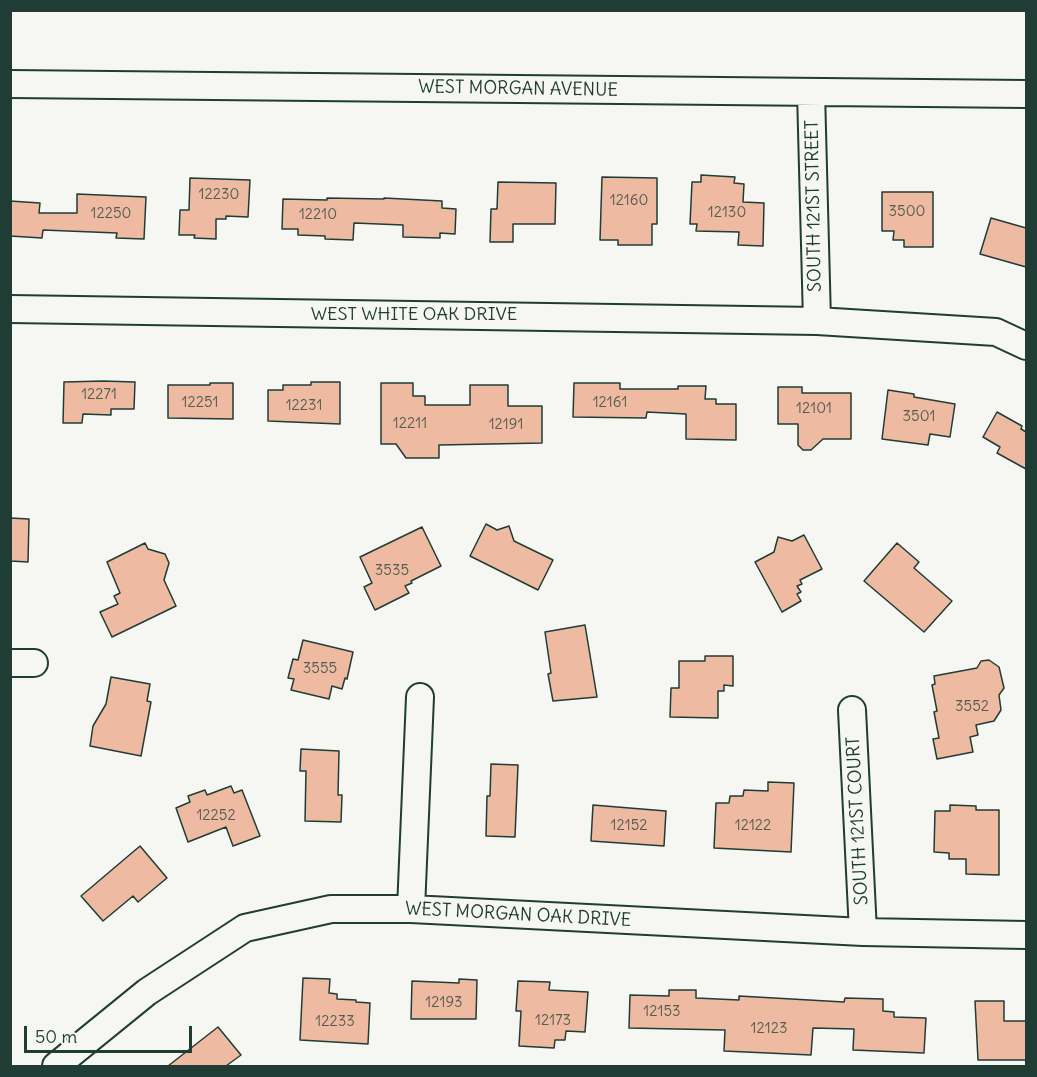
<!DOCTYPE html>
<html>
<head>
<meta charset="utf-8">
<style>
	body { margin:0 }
	#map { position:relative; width:1037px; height:1077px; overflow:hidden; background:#f6f6f2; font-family:Delius,sans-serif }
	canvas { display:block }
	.frame { position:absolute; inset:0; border:12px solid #1f3d34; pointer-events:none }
	.scale { position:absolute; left:24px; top:1026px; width:168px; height:27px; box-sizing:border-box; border:3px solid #1f3d34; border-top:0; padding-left:8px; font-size:18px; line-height:21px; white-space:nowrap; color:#1f3d34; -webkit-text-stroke:4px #f6f6f2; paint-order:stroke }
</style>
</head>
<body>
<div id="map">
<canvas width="1037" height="1077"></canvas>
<div class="frame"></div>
<div class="scale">50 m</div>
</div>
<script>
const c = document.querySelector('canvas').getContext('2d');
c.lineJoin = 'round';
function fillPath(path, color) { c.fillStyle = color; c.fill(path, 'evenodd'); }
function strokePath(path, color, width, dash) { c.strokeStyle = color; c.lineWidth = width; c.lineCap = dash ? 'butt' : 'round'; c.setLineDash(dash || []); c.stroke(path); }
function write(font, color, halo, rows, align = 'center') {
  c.font = font + ' Delius,sans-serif'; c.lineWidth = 5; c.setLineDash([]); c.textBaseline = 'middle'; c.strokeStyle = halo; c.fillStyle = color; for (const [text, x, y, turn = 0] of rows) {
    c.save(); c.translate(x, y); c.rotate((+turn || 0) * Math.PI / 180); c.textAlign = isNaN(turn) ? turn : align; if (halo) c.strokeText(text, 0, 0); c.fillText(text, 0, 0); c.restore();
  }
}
const building = new Path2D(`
	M701 175 735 177 734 183 744 184 743 202 764 203 763 246 738 245 739 232 696 231 697 224H690L692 182H701Z
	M602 177 657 178V224H652V245H618V240H600Z
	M190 178 250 180 248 217 226 216V219H216V239L194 238 195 235H179L180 210H189Z
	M498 182 556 183 555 224H513V242H490L491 209H497Z
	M882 192H933V247H904V240H893L894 231H882Z
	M77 194 146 197 144 239 116 238 117 233 43 230 42 238 10 236V201L40 203 39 213H77Z
	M327 198 384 199V198L442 201V208L456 209 455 234 440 233V238L403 237V225L354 223 353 240 325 239V236L298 235V229H282L283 199 327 200Z
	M991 218 1026 228V267L980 254Z
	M103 381 135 382 134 409H111V415L83 414 82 423H63L64 382Z
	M311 382H340V424L268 421V390H283V385H311Z
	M210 383H233V419L168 418V385H210Z
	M381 383H413V396H425V405H470V385H508V406H542V443L439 445V458H406L396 444H381Z
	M574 383H620V389H678V386H706L705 399H716V404H736V440L686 439V414L647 412 646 418 573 417Z
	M778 387H802V393H851V439H823L811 450H803L798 445V424H778Z
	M888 390 914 394V397L955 404 950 437 930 434 928 445 882 439Z
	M997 412 1022 426 1021 429 1026 432V469L997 453 1000 447 983 437Z
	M10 518 29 519 28 562 10 561Z
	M486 524 497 530 509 526 514 541 553 560 538 590 470 556Z
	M422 527 441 566 411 581 412 583 405 586 409 593 375 610 364 587 372 583 360 557Z
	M804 535 822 569 800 580 802 584 797 586 801 592 797 594 801 601 782 612 755 562 774 552 778 537 792 541Z
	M145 543 148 549 165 554 169 563 164 580 176 606 112 637 100 612 118 604 114 596 120 593 107 562Z
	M897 543 919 562 914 568 952 601 924 632 864 581Z
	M585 625 597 697 553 701 548 674 551 673 545 632Z
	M303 640 353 652 347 679 345 678 342 689 332 686 329 699 291 690 294 679 288 678 293 659 298 660Z
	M705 656H733V686L724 685V691H718V718L670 717 671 688H679V661H705Z
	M989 660 999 667 1004 688 999 695 1001 710 994 721 976 725 978 735 970 737 973 752 937 759 933 739 939 738 934 712 937 711 932 685 935 684 934 676 977 668 981 661Z
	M111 677 150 684 147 701 151 702 141 756 90 746 93 726 106 704Z
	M301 749 339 751 338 795H342L341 822 305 821 306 771H300Z
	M491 764 518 765 515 837 486 836 487 796H490Z
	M768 782 794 783 791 852 714 848 716 803H729L730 796H743L744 790 768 791Z
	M231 786 234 793 242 790 260 836 233 846 226 827 188 842 176 808 190 802 188 796 205 790 207 795Z
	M593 805 666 811 664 846 591 841Z
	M950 805 976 806V810H999V875L966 874V859H949V853L934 852 935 811H950Z
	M140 846 167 878 138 902 133 896 103 921 81 896Z
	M303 978 330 979 329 993 337 994V999L356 1000V1002L370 1003 368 1044 300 1040Z
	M459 979 477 980 476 1019H411L412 981 459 983Z
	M518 981 550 982 549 990 588 992 585 1032 566 1031 565 1040H555L554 1048 519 1046 521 1011H516Z
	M669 990H696V998L739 1000V996L844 1002 845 998 883 999V1011L894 1012V1017L926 1018 924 1053 853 1050 854 1029 813 1028 811 1055 724 1051 725 1030 629 1028 630 995 669 996Z
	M975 1001H1004V1021H1026V1060H978Z
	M218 1027 241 1055 226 1066H168Z`);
fillPath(building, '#eebaa1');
strokePath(building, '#1f3d34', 1.5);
const minor = new Path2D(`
	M10 84 1026 94
	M811 92 817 321
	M10 309 817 321 996 332 1026 346
	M10 663H34
	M852 710 863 932
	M411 909 420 697
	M56 1066 147 992 245 928 331 909H411L863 932 1026 935`);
strokePath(minor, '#1f3d34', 30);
strokePath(minor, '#f6f6f2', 26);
write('15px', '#535c4f', null, [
	["12230",219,195],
	["12160",629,201],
	["3500",907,212],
	["12130",727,213],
	["12250",111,214],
	["12210",318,215],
	["12271",99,395],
	["12251",200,403],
	["12161",610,403],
	["12231",304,406],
	["12101",814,409],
	["3501",919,417],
	["12211",410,424],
	["12191",506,425],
	["3535",392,571],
	["3555",320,669],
	["3552",972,707],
	["12252",216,816],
	["12152",629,826],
	["12122",753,826],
	["12193",444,1003],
	["12153",662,1012],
	["12173",553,1021],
	["12233",335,1022],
	["12123",769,1029]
]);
write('18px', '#1f3d34', '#f6f6f2', [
	["WEST MORGAN AVENUE",518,89,1],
	["SOUTH 121ST STREET",814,206,-91],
	["WEST WHITE OAK DRIVE",414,315],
	["SOUTH 121ST COURT",858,821,-93],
	["WEST MORGAN OAK DRIVE",518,915,3]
]);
</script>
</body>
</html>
